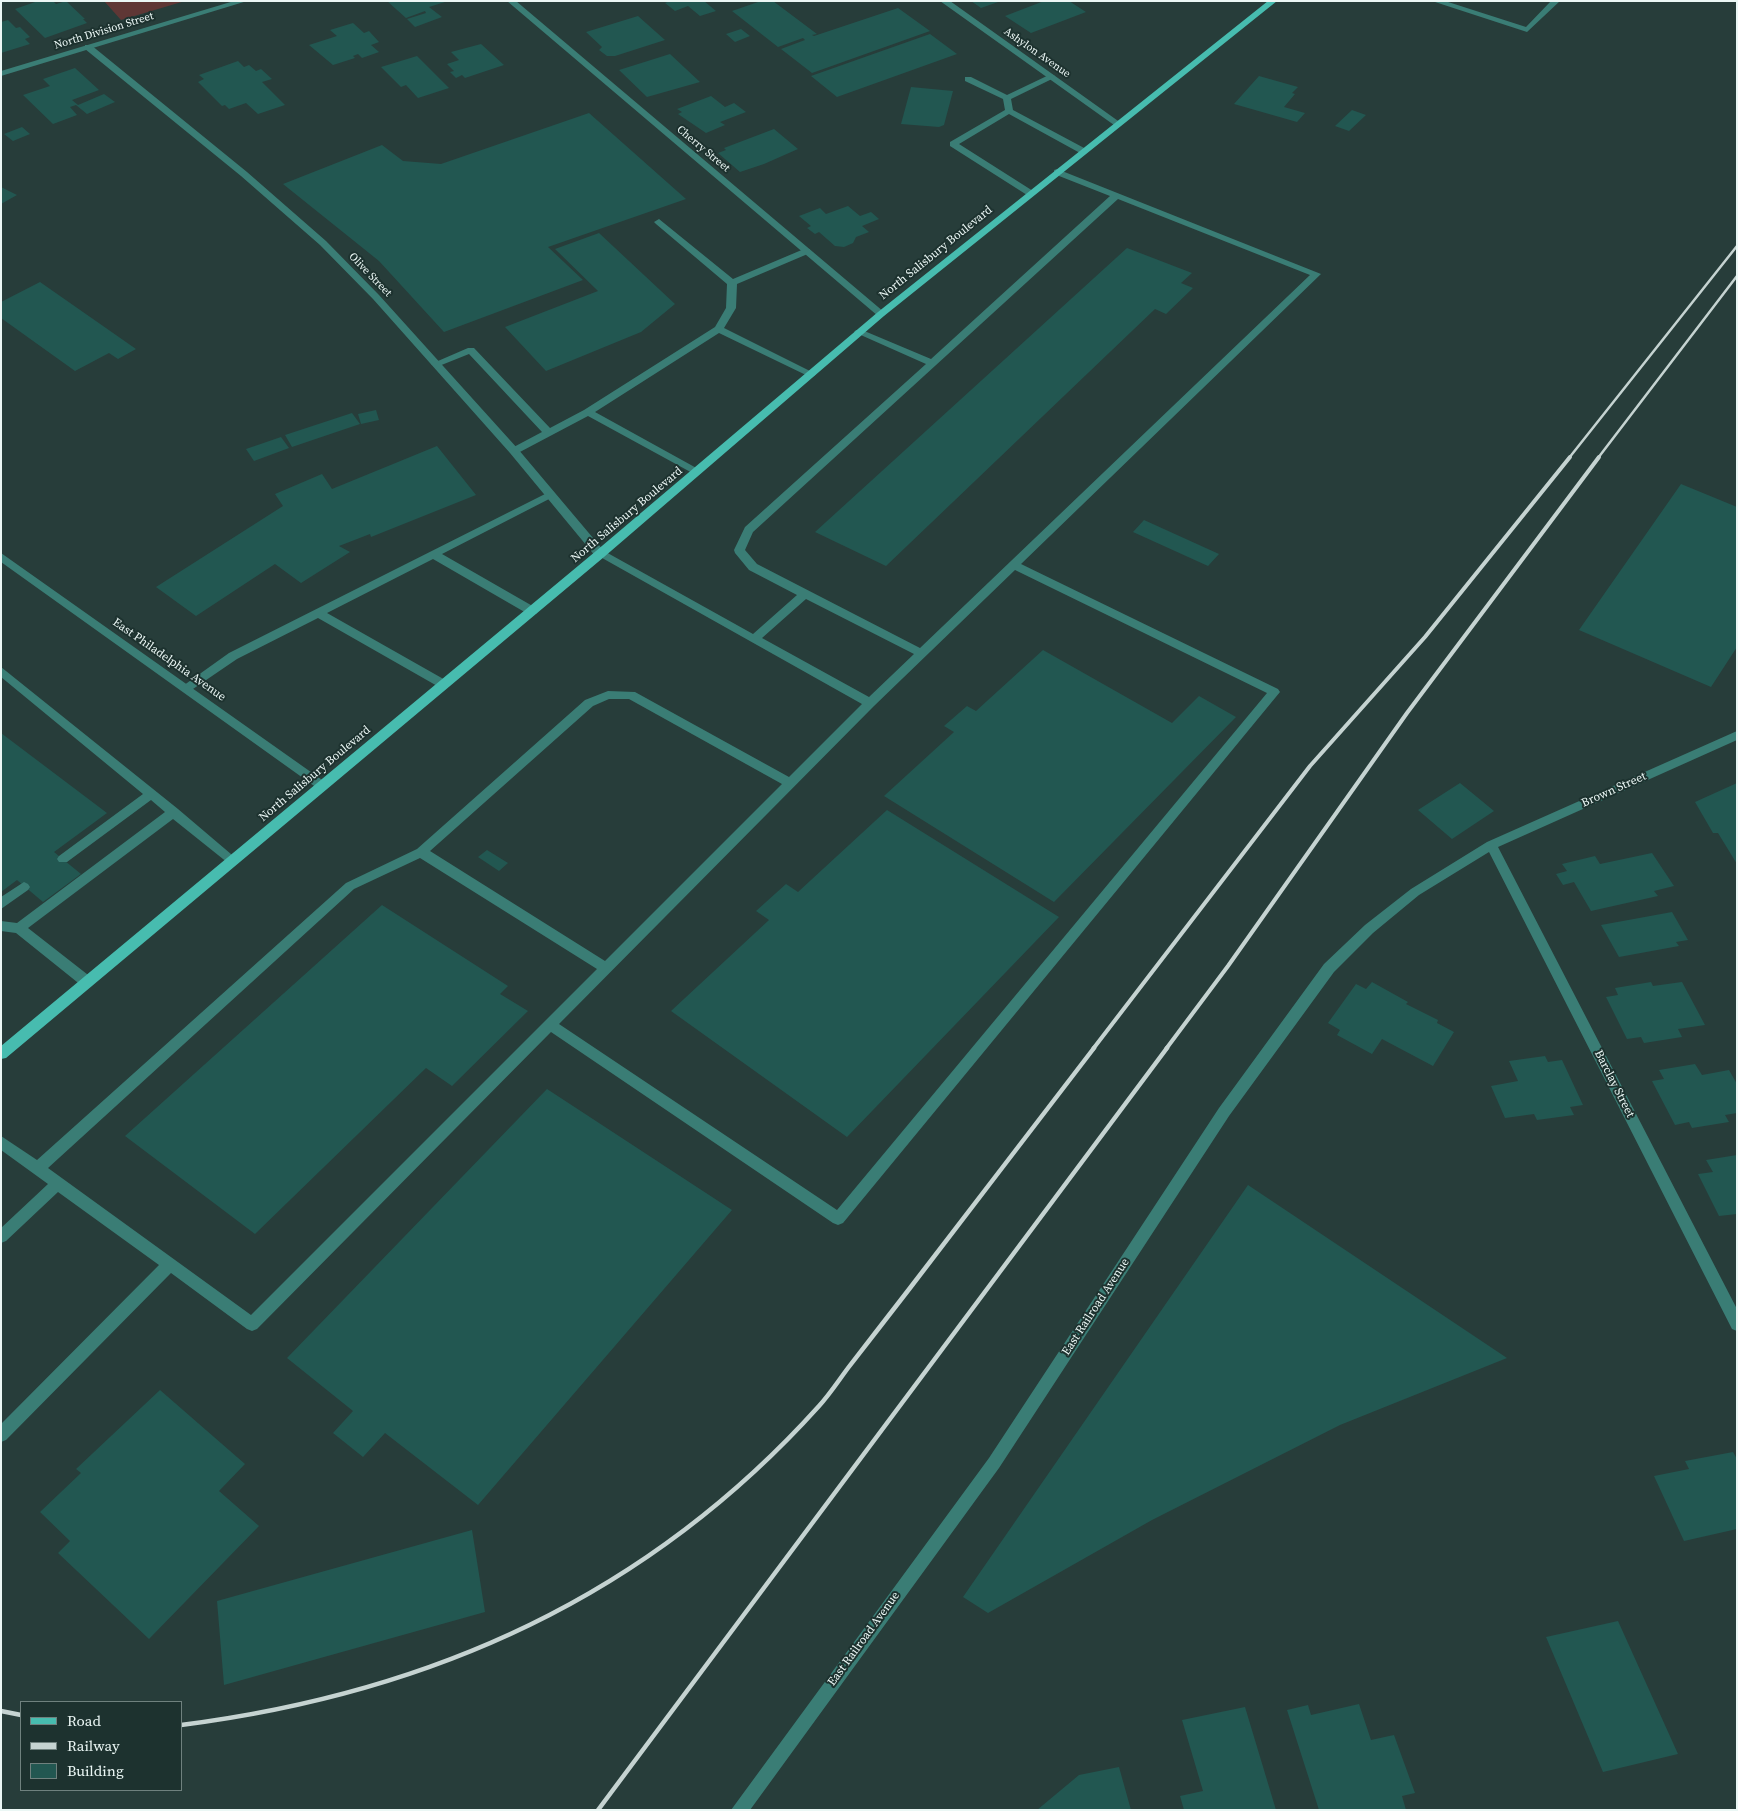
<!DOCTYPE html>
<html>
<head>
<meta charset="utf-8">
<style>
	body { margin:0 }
	#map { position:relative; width:1738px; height:1811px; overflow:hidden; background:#273d3a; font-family:"Source Serif 4",serif }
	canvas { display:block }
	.frame { position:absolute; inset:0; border:2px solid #ebf7f5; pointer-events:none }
	.legend { position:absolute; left:20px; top:1701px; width:162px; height:90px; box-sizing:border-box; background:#1d322f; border:1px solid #6f817e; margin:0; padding:6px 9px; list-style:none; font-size:15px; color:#ebf7f5 }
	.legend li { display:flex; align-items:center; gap:10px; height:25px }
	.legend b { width:25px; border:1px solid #6f817e }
</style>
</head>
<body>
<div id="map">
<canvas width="1738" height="1811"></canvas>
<div class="frame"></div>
<ul class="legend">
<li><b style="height:6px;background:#47bcaf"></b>Road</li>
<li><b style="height:6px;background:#c5d3d1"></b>Railway</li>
<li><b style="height:14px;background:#225751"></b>Building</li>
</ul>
</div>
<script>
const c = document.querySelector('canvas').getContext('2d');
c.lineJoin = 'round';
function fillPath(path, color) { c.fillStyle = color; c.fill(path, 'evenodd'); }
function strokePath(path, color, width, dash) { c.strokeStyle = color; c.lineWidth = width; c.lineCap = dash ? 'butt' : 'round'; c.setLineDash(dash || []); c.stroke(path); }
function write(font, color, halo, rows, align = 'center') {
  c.font = font + ' "Source Serif 4",serif'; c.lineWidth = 4; c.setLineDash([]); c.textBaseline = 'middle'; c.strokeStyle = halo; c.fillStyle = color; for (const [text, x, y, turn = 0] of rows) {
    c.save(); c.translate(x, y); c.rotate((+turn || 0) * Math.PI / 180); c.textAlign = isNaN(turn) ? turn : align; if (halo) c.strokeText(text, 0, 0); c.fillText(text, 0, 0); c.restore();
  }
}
fillPath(new Path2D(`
	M104 1H185L121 20Z`), '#5f3735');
fillPath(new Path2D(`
	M38 1H53L56 4 66 1 85 19H83L87 23 45 38 15 9Z
	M387 1H445V2L429 7 442 17 415 27 407 19 426 13 425 11 406 18Z
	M670 1H704L716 11 700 16 688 6 675 11 665 3Z
	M761 1H773L817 34 812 35 814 36 898 8 930 31 812 73 781 49 805 40 803 38 778 47 732 11Z
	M971 1H998V2L981 8Z
	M1044 1H1069L1086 12 1031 33 1005 16Z
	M638 16 665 40 615 56H607L599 50 602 47 586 32Z
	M8 20 16 28 20 27 30 37 25 39 30 44 1 53V22Z
	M353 23 364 33 369 31 379 42 371 45 379 52 362 58 358 54 353 56 355 58 333 65 309 45 337 36 330 30Z
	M741 29 750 36 735 42 726 34Z
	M930 34 957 54 837 97 811 76Z
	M481 44 504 65 465 78 462 75 456 78 450 72 454 71 447 64 459 60 451 52Z
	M670 54 700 82 647 97 619 70Z
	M417 56 449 88 418 98 406 85 401 87 381 67Z
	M238 61 244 67 249 65 256 71 261 69 272 79 262 82 285 105 258 114 246 103 229 109 225 105 222 106 198 82 204 79 199 75Z
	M75 68 99 90 72 100 78 105 104 94 115 102 87 114 76 105 70 107 77 115 53 124 23 95 50 86 43 79Z
	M1259 76 1298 87 1292 93 1295 94 1284 107 1305 113 1297 122 1234 104Z
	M911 87 953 91 944 125 939 127 901 124Z
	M711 96 725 107 734 103 746 112 720 122 725 125 706 133 678 114 682 112 677 109Z
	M1352 110 1366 115 1349 131 1335 126Z
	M589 113 686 199 548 247 583 280 444 332 379 261 283 184 382 145 403 161 441 164Z
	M22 127 30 134 13 141 4 134Z
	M774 129 798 149 764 164 740 172 718 153 726 150 724 148Z
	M1 187 17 195 1 204Z
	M848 206 860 216 871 212 879 219 862 226 869 232 856 237 853 243 844 247 835 246 819 232 815 234 807 228 811 226 799 216 820 208 826 214Z
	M599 233 675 304 641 332 546 371 505 327 598 291 555 249Z
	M1127 248 1192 273 1181 283 1193 288 1166 314 1155 309 886 566 815 532Z
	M40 282 136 349 118 359 109 353 75 371 1 318V302Z
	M376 410 379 420 361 424 358 414Z
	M352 413 360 424 292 447 285 435Z
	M281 437 289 448 254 461 246 449Z
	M437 446 476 495 371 537 370 534 339 546 350 552 301 583 275 564 196 616 156 587 283 506 275 494 322 474 332 489Z
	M1681 484 1737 507V647L1711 687 1579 630Z
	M1144 520 1219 554 1208 566 1133 532Z
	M1043 650 1172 723 1199 696 1236 717 1054 902 884 796 954 732 944 726 967 706 976 711Z
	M1 733 107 813 54 852 81 874 43 902 17 880 1 892Z
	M1460 783 1494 811 1452 839 1418 810Z
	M1737 783V864L1718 833H1713L1695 802Z
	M887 810 1059 917 847 1137 671 1011 769 920 756 911 786 884 798 892Z
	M487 850 508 863 499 871 478 857Z
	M1652 853 1674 886 1654 891 1658 896 1591 911 1574 882 1563 885 1556 874 1567 871 1562 864 1595 856 1600 864Z
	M382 905 508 986 500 994 528 1011 452 1086 426 1068 255 1234 125 1136Z
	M1672 912 1688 940 1676 942 1679 946 1619 957 1601 925Z
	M1372 982 1408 1002 1406 1004 1438 1020 1437 1023 1454 1032 1433 1066 1382 1039 1372 1054 1337 1035 1340 1030 1328 1023 1356 984 1366 989Z
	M1651 982 1653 986 1682 982 1705 1025 1678 1029 1682 1037 1644 1043 1641 1037 1627 1039 1606 997 1618 995 1615 988Z
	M1545 1056 1548 1062 1562 1060 1583 1105 1570 1107 1574 1115 1537 1120 1534 1114 1505 1118 1491 1086 1518 1081 1509 1061Z
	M1695 1064 1702 1075 1729 1070 1737 1084V1113L1725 1115 1729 1122 1692 1128 1689 1122 1675 1125 1652 1081 1664 1079 1659 1070Z
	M547 1089 732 1210 478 1505 385 1433 363 1457 333 1433 353 1411 287 1358Z
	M1737 1155V1214L1719 1216 1698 1174 1713 1172 1706 1160Z
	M1248 1185 1507 1358 1340 1425 1152 1520 988 1613 963 1597Z
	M160 1390 245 1464 219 1491 259 1526 149 1639 58 1553 70 1541 40 1512 81 1473 76 1469Z
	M1733 1452 1737 1459V1529L1684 1541 1654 1476 1689 1469 1685 1461Z
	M472 1530 485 1612 224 1685 217 1601Z
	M1618 1621 1678 1754 1603 1772 1546 1637Z
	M1359 1704 1371 1740 1394 1735 1415 1793 1402 1796 1406 1810H1319L1287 1710 1308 1705 1311 1715Z
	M1245 1707 1276 1810H1184L1180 1796 1203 1791 1182 1720Z
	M1119 1767 1131 1810H1037L1079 1775Z`), '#225751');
fillPath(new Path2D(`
	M1432 1H1445L1526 27 1551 1H1560L1527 32Z
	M1051 74 1055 76 1054 78 1011 99 1013 110 1086 149V153H1080L1009 114 959 144 1033 191V195H1027L950 146V142L1005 110 1003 99 965 81V77H971L1007 95Z
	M1057 169 1321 274 1021 564 1278 689 1280 692 843 1223 838 1225 833 1223 551 1032 257 1329 252 1331 247 1329 171 1273 6 1440 1 1442V1424L159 1265 58 1192 6 1241 1 1243V1228L48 1184 1 1150V1136L37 1160 346 883 417 849 585 700 608 691 635 692 789 777 862 704 595 554 596 551H604L753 634 797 595 749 570 735 553 734 550 745 527 926 364 854 332 856 330H862L931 359 1110 196 1054 174V170ZM1118 199 1310 275 920 648 757 564 745 550 753 532ZM1015 570 1267 693 837 1210 559 1024 874 706ZM806 599 914 654 869 697 762 638ZM609 699H629L782 784 605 961 430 851 593 706ZM420 858 597 969 251 1315 48 1168 354 889Z
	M659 219 733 279 804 249H810V253L737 284 736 308 724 328 816 374 814 376H808L719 333 595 412 700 470 701 472 700 474 696 475 588 416 518 453H510V449L542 432 469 354 439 366 436 367 431 364 468 348H474L550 428 584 410 715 327 726 308 727 284 656 224 654 222Z
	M549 492 554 495 553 497 442 554 536 608 538 611 536 614H528L433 559 327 613 447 681 449 684 447 687H439L318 618 237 659 190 691 186 692 180 688 229 653Z
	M1 667 178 809 238 860 236 863H228L173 819 28 928 92 978 93 982 92 986 87 987 82 986 16 933 1 931V921L17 923 165 812 151 800 67 862H59L57 859 59 856 143 794 1 677Z
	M24 882 28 884 30 887 28 890 1 909V897Z`), '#3a7d75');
fillPath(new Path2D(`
	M507 1H516L884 312V316H878Z
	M940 1H950L1121 123 1114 125Z
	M85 45H91L247 172 326 241 379 295 518 449 604 551 605 554 604 557H596L510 453 373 299 320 245 241 176 85 49Z
	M1 553 325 782 327 785 325 788H317L1 562Z
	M1737 731V740L1498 847 1737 1309V1331L1732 1329 1489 852 1419 895 1373 933 1334 972 1229 1116 999 1468 750 1810H731L989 1458 1219 1108 1324 964 1365 925 1411 889 1487 842Z`), '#3a7d75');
fillPath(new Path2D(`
	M234 1H247L1 76V71Z`), '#3a7d75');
fillPath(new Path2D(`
	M1268 1H1277L884 316 604 557 6 1058 1 1059V1046L596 551 878 312Z`), '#47bcaf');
strokePath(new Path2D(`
	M1569 458 1737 246
	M1598 458 1737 276`), '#c5d3d1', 2.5);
strokePath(new Path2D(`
	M1093 1049 1310 766 1425 637 1570 457
	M1166 1049 1228 966 1407 713 1599 457`), '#c5d3d1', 4);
strokePath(new Path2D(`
	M1 1711 21 1715
	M181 1725C432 1693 648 1596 819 1406 830 1394 839 1380 848 1368 869 1341 889 1315 910 1288 971 1208 1033 1128 1094 1048
	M598 1810 1167 1048`), '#c5d3d1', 4.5);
write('11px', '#ebf7f5', '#1d322f', [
	["North Division Street",104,31,-17],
	["Ashylon Avenue",1037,53,35],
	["Cherry Street",703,149,40],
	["Olive Street",370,275,46]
]);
write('12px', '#ebf7f5', '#1d322f', [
	["North Salisbury Boulevard",936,253,-39],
	["North Salisbury Boulevard",627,515,-40],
	["East Philadelphia Avenue",169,660,35],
	["North Salisbury Boulevard",315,774,-40],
	["Brown Street",1614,790,-24],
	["Barclay Street",1614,1084,63],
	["East Railroad Avenue",1096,1307,-57],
	["East Railroad Avenue",864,1639,-54]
]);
</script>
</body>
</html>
